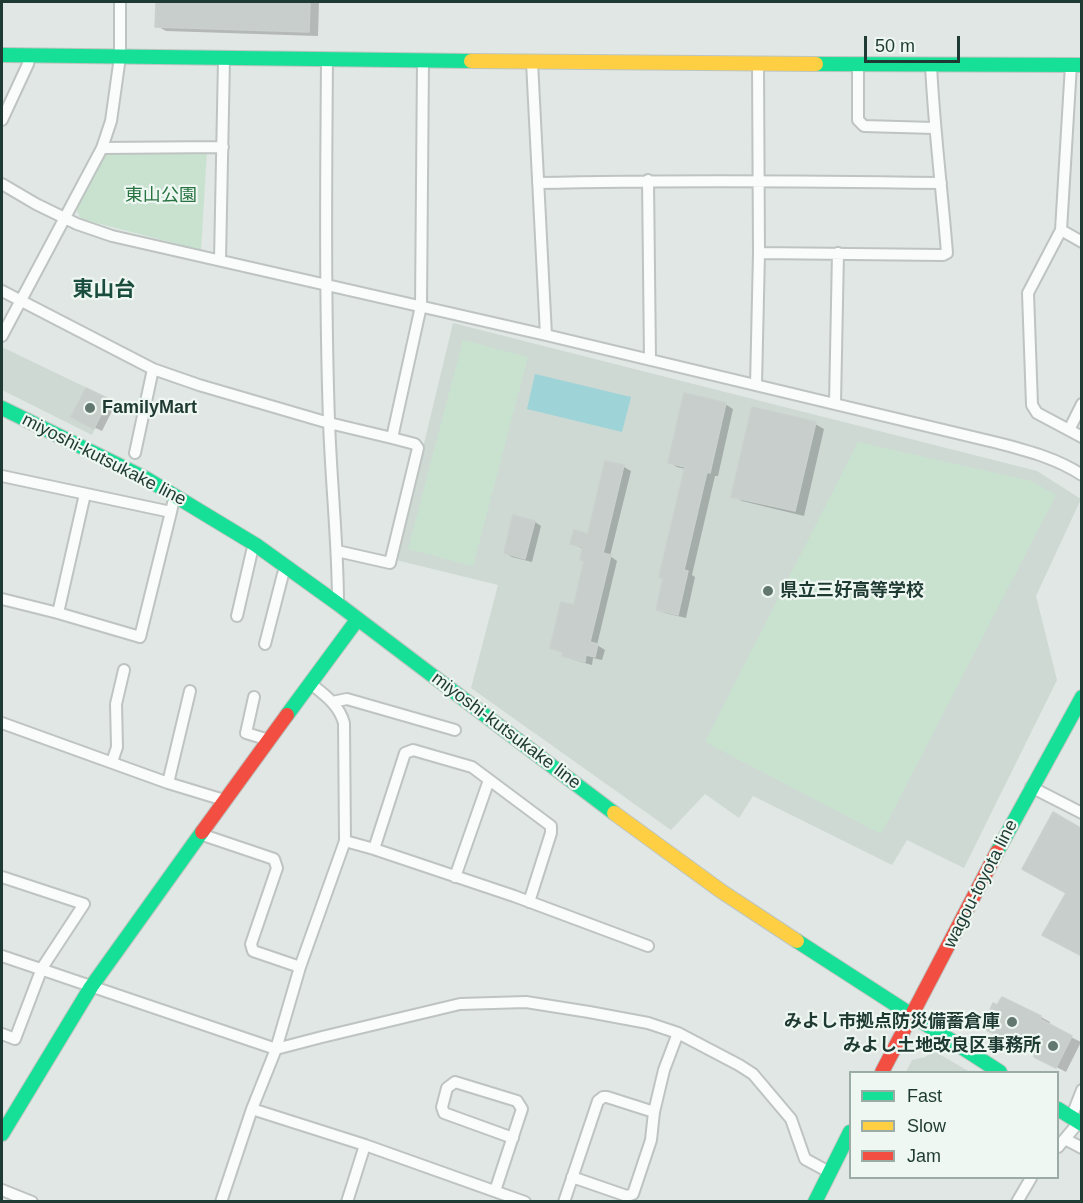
<!DOCTYPE html>
<html>
<head>
<meta charset="utf-8">
<style>
	body { margin:0 }
	#map { position:relative; width:1083px; height:1203px; overflow:hidden; background:#e1e7e4; font-family:Arial,sans-serif }
	canvas { display:block }
	.frame { position:absolute; inset:0; border:3px solid #1e3a32; pointer-events:none }
	.legend { position:absolute; left:849px; top:1071px; width:210px; height:108px; box-sizing:border-box; background:#eef7f2; border:2px solid #9baba5; margin:0; padding:8px 10px; list-style:none; font-size:18px; color:#1e3a32 }
	.legend li { display:flex; align-items:center; gap:12px; height:30px }
	.legend b { width:30px; border:2px solid #9baba5 }
	.scale { position:absolute; left:864px; top:36px; width:96px; height:27px; box-sizing:border-box; border:3px solid #1e3a32; border-top:0; padding-left:8px; font-size:18px; line-height:21px; white-space:nowrap; color:#1e3a32; -webkit-text-stroke:4px #eef7f2; paint-order:stroke }
</style>
</head>
<body>
<div id="map">
<canvas width="1083" height="1203"></canvas>
<div class="frame"></div>
<ul class="legend">
<li><b style="height:8px;background:#16e098"></b>Fast</li>
<li><b style="height:8px;background:#ffcf43"></b>Slow</li>
<li><b style="height:8px;background:#f24e42"></b>Jam</li>
</ul>
<div class="scale">50 m</div>
</div>
<script>
const c = document.querySelector('canvas').getContext('2d');
c.lineJoin = 'round';
function fillPath(path, color) { c.fillStyle = color; c.fill(path, 'evenodd'); }
function strokePath(path, color, width, dash) { c.strokeStyle = color; c.lineWidth = width; c.lineCap = dash ? 'butt' : 'round'; c.setLineDash(dash || []); c.stroke(path); }
function write(font, color, halo, rows, align = 'center') {
  c.font = font + ' Arial,"Noto Sans JP",sans-serif'; c.lineWidth = 4.5; c.setLineDash([]); c.textBaseline = 'middle'; c.strokeStyle = halo; c.fillStyle = color; for (const [text, x, y, turn = 0] of rows) {
    c.save(); c.translate(x, y); c.rotate((+turn || 0) * Math.PI / 180); c.textAlign = isNaN(turn) ? turn : align; if (halo) c.strokeText(text, 0, 0); c.fillText(text, 0, 0); c.restore();
  }
}
fillPath(new Path2D(`
	M453 323 1037 471 1081 499 1036 596 1057 680 964 868 907 840 892 865 753 796 739 818 705 794 671 830 471 688 498 585 396 560Z
	M2 347 110 399 92 435 2 390Z
	M934 1051 970 1072H906L912 1060 925 1057Z`), '#ced9d4');
fillPath(new Path2D(`
	M207 152 201 250 81 219 75 207 101 157 105 154Z
	M463 340 528 357 473 566 408 549Z
	M858 442 1031 481 1056 495 881 834 705 742Z`), '#c9e2cf');
fillPath(new Path2D(`
	M535 374 631 397 622 432 527 409Z`), '#9ed3d8');
fillPath(new Path2D(`
	M157 2H319L318 36 166 31 157 26Z
	M86 390 115 405 102 431 79 420Z
	M725 404 733 409 718 476H715L692 575 695 577 686 618 665 613 657 609 686 469 677 467 669 462Z
	M815 424 824 429 804 516 742 501 733 496Z
	M607 462 624 467 631 471 610 556 617 561 597 645 605 650 602 660 593 658 592 665 571 659 564 656 565 653 551 647 575 607 586 562 584 549 572 544 589 535Z
	M535 522 541 526 532 562 512 557 505 553Z
	M1041 1017 1050 1022 1048 1026 1081 1042 1066 1072 1045 1061 1037 1053 993 1032Z`), '#0003');
const building = new Path2D(`
	M156 2H310L309 32 155 27Z
	M86 388 109 399 94 429 71 417Z
	M684 393 726 403 710 473 707 472 684 570 688 571 678 615 656 610 663 579 659 577 685 467 668 463Z
	M752 407 816 422 795 511 731 497Z
	M605 461 624 465 603 553 611 555 590 642 598 644 595 657 586 655 585 662 562 656 563 652 550 648 561 602 574 605 584 561 580 560 583 547 570 544 574 530 588 534Z
	M513 515 535 521 525 559 504 553Z
	M1053 812 1082 829V956L1042 935 1066 893 1022 869Z
	M1002 997 1041 1016 1040 1019 1072 1036 1056 1068 1034 1057 1035 1053 982 1028 993 1003 997 1005Z`);
fillPath(building, '#c8cecb');
strokePath(building, '#cad0cd', 1.5);
const street = new Path2D(`
	M327 60C326 180 325 301 329 421 331 482 338 543 338 604
	M532 62 546 335
	M858 65V120L864 126 934 128
	M1071 65 1061 230 1082 242
	M2 120 28 64 30 55
	M102 148 223 147
	M648 180 650 360
	M538 183C673 180 807 181 941 183
	M2 184 36 204 77 224 112 236 546 335 998 443C1028 451 1056 458 1082 475
	M1061 230 1028 293 1032 405 1037 413 1082 437
	M759 253 943 255 947 253C942 190 934 128 931 65
	M220 260 224 59
	M2 291 153 369 199 385 329 423 392 438 421 306 423 60
	M2 336 102 148 111 121 120 57V2
	M756 385 759 253 758 63
	M835 403 838 253
	M1069 430 1082 404
	M135 453 153 369
	M2 476 171 512
	M337 551 390 563 418 448 415 444 392 438
	M2 599 58 613 140 637 171 512 173 503 177 496
	M58 613 85 494
	M237 616 252 551 256 545
	M265 644 283 574 288 568
	M254 697 246 733 269 740
	M332 702 347 699 455 730
	M2 723 168 783 224 800
	M112 762 117 747 116 704 124 670
	M168 783 190 691
	M1031 787 1082 813
	M200 834 274 859 277 868 251 944 253 951 300 967
	M345 841 374 849 514 896 648 946
	M374 849 405 753 413 750 472 767 551 826V833L529 902
	M2 877 84 904 42 968 15 1039 2 1034
	M455 877 489 780
	M2 956 276 1049 322 1037 460 1004 526 1002 589 1012 648 1023 678 1033 739 1065 753 1074 791 1119 805 1159 829 1172
	M252 1109 365 1145 525 1202
	M1071 1118 1082 1090
	M1065 1139 1082 1148
	M1058 1147 1079 1122
	M572 1177 627 1196 633 1194 651 1140 654 1112 664 1070 678 1033
	M2 1190 32 1202
	M495 1191 522 1109 517 1101 455 1082 447 1088 442 1107 444 1113 513 1138
	M221 1202 252 1109 276 1049 300 967 345 841 344 723C339 705 325 695 311 684
	M347 1202 365 1145
	M564 1202 598 1101 603 1097H607L654 1112
	M1017 1202 1031 1178`);
const fast = new Path2D(`
	M2 55 471 61
	M816 64 1082 65
	M2 408 147 479 256 545 338 604 614 813
	M287 715 357 620
	M997 852 1082 697
	M797 941 1000 1072
	M1058 1109 1082 1124
	M2 1134 91 987 202 832
	M815 1202 850 1132`);
const slow = new Path2D(`
	M471 61 816 64
	M614 813 721 891 797 941`);
const jam = new Path2D(`
	M202 832 287 715
	M882 1072 997 852`);
strokePath(street, '#bec4c1', 14);
strokePath(fast, '#bdc5c1', 16);
strokePath(slow, '#bdc5c1', 16);
strokePath(jam, '#bdc5c1', 16);
strokePath(street, '#fafbfb', 10);
strokePath(fast, '#16e098', 14);
strokePath(slow, '#ffcf43', 14);
strokePath(jam, '#f24e42', 14);
for (const [x, y, r, color] of [
	[90,408,6,"#627770"],
	[768,591,6,"#627770"],
	[1012,1022,6,"#627770"],
	[1053,1046,6,"#627770"]
]) { const dot = new Path2D(); dot.arc(x, y, r, 0, 2 * Math.PI); c.fillStyle = color; c.fill(dot); strokePath(dot, '#eef7f2', 2); }
write('18px', '#277341', '#eef7f2', [
	["東山公園",161,196]
]);
write('bold 18px', '#1e3a32', '#eef7f2', [
	["FamilyMart",102,408],
	["県立三好高等学校",780,591],
	["みよし市拠点防災備蓄倉庫",1000,1022,"right"],
	["みよし土地改良区事務所",1041,1046,"right"]
], 'left');
write('18px', '#1e3a32', '#eef7f2', [
	["miyoshi-kutsukake line",104,460,27],
	["miyoshi-kutsukake line",506,731,37],
	["wagou-toyota line",981,884,-63]
]);
write('bold 21px', '#1a4d3e', '#eef7f2', [
	["東山台",104,290]
]);
</script>
</body>
</html>
